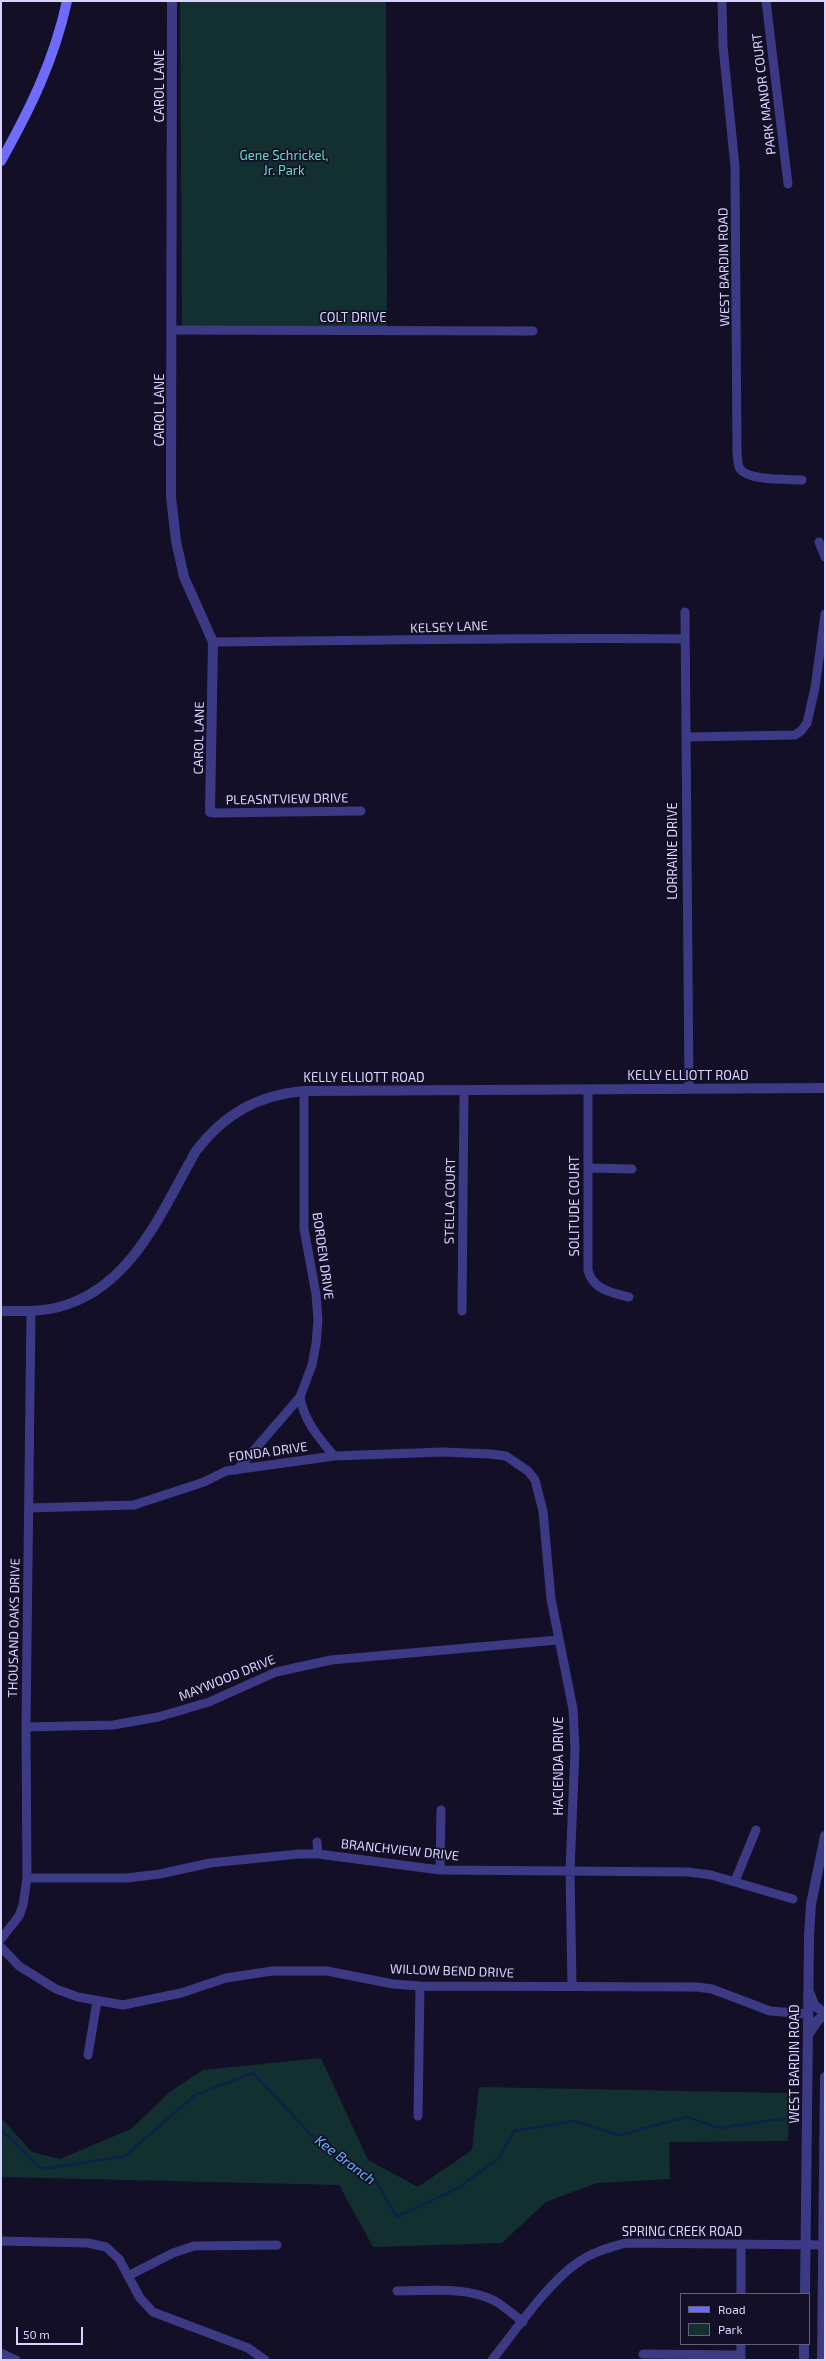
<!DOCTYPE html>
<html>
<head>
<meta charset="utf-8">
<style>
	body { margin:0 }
	#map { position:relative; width:826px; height:2361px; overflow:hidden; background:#130f26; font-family:"Exo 2",sans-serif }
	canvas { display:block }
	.frame { position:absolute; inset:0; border:2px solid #d9d4ff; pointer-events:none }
	.legend { position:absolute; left:680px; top:2293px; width:130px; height:52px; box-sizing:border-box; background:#130f26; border:1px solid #625e7d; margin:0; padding:5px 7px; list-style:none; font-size:12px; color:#d9d4ff }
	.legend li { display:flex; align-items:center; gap:8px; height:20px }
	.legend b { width:20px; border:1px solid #625e7d }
	.scale { position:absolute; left:16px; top:2327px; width:67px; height:18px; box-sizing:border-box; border:2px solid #d9d4ff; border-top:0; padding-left:5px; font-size:12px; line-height:14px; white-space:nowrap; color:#d9d4ff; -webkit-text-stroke:3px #130f26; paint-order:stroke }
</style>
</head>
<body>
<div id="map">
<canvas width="826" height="2361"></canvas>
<div class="frame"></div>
<ul class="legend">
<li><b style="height:5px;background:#6f6bff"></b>Road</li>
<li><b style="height:11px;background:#12302f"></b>Park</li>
</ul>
<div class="scale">50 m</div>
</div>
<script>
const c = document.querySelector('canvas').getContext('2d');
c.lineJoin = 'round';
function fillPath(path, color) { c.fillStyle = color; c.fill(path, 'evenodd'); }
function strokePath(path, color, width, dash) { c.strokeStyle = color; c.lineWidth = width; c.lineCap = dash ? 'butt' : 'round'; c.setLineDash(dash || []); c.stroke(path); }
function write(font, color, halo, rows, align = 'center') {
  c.font = font + ' "Exo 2",sans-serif'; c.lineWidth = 3.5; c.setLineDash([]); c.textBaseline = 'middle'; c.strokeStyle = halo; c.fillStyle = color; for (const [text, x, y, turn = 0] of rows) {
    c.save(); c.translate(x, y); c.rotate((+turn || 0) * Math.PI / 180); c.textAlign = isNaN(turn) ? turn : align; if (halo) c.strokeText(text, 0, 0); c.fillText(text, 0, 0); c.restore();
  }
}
fillPath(new Path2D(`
	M180 1H386L387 326H182Z
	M321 2058 368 2160 418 2187 472 2150 479 2087 790 2093 788 2141 669 2142 670 2179 597 2183 546 2202 502 2243 373 2247 339 2185 1 2177V2118L32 2152 60 2159 131 2129 171 2091 203 2070Z`), '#12302f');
strokePath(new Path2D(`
	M1 2130 42 2169 125 2156 195 2095 253 2073 313 2137 376 2182 397 2217 458 2188 499 2158 514 2131 574 2121 619 2135 687 2117 719 2128 796 2117`), '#0c2248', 2.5);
strokePath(new Path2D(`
	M722 1 723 46 735 167 737 453C738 458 737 464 740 469 749 481 787 479 802 480
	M766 1 788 184
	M172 330 533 331
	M819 542 825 557
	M685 612 689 1089
	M213 642C370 641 527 637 685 639
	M686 737 795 735 801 731 807 723 815 688 825 614
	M213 813 361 811
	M588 1090V1270C592 1289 612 1293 629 1297
	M589 1168 632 1169
	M462 1311 464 1091
	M300 1397C304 1421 319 1438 334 1456
	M237 1470 300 1397 312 1365 316 1344 318 1320 316 1294 304 1229V1091
	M30 1508 134 1505 204 1482 226 1471 334 1456 442 1452 490 1454 506 1456 528 1471 535 1480 543 1511 551 1599 573 1709 575 1749 570 1870 572 1986
	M26 1727 113 1725 158 1717 209 1702 276 1672 331 1660 558 1640
	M317 1842 318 1854
	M440 1870 441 1810
	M27 1878H127L160 1874 210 1863 299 1854H318L440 1870 688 1872 711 1875 793 1899
	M735 1881 756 1830
	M1 1939 19 1916 23 1905 27 1878 26 1727 31 1311
	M1 1947 19 1966 56 1989 78 1997 123 2005 181 1993 226 1978 272 1971H327L393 1984 420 1986 697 1987 712 1989 770 2011 808 2014
	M88 2055 97 2001
	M418 2116 420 1986
	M1 2241 88 2243 106 2247 119 2259 140 2298 153 2312 248 2348 265 2360
	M128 2276 173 2253 194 2246 277 2245
	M397 2291C429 2291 466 2286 495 2301 505 2307 514 2315 523 2322
	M741 2294V2245
	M1 2353 16 2360
	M643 2354 741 2355
	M492 2360C515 2331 548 2283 577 2263 592 2252 608 2248 625 2243L825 2245
	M741 2360V2344`), '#3d3a85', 9);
strokePath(new Path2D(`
	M172 1 171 497 176 541 184 577 213 642 210 812
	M1 1311C20 1311 40 1312 59 1307 132 1288 162 1210 196 1151 224 1114 258 1095 304 1091L825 1088
	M810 1994 814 2005 825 2014
	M808 2035 818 2020 825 2015
	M805 2294 809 1936 811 1904 825 1836
	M804 2360V2344
	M822 2360 825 2077`), '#3d3a85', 10);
strokePath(new Path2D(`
	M1 161C30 109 54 61 67 1`), '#6f6bff', 10);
write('13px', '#d9d4ff', '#130f26', [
	["CAROL LANE",160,86,-90],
	["PARK MANOR COURT",764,94,-97],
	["WEST BARDIN ROAD",724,267,-91],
	["COLT DRIVE",353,318],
	["CAROL LANE",160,410,-90],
	["KELSEY LANE",449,627,-2],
	["CAROL LANE",199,738,-89],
	["PLEASNTVIEW DRIVE",287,799,-1],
	["LORRAINE DRIVE",673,851,-90],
	["KELLY ELLIOTT ROAD",688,1076],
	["KELLY ELLIOTT ROAD",364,1078],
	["STELLA COURT",450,1201,-89],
	["SOLITUDE COURT",575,1206,-90],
	["BORDEN DRIVE",323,1256,82],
	["FONDA DRIVE",268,1452,-8],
	["THOUSAND OAKS DRIVE",14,1628,-89],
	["MAYWOOD DRIVE",227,1678,-22],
	["HACIENDA DRIVE",559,1766,-90],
	["BRANCHVIEW DRIVE",400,1850,6],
	["WILLOW BEND DRIVE",452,1971,2],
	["WEST BARDIN ROAD",795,2064,-90],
	["SPRING CREEK ROAD",682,2232]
]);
write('13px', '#5fe0c0', '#130f26', [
	["Gene Schrickel,",284,156],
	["Jr. Park",284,171]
]);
write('italic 14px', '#62b6ff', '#130f26', [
	["Kee Branch",345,2160,37]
]);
</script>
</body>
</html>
